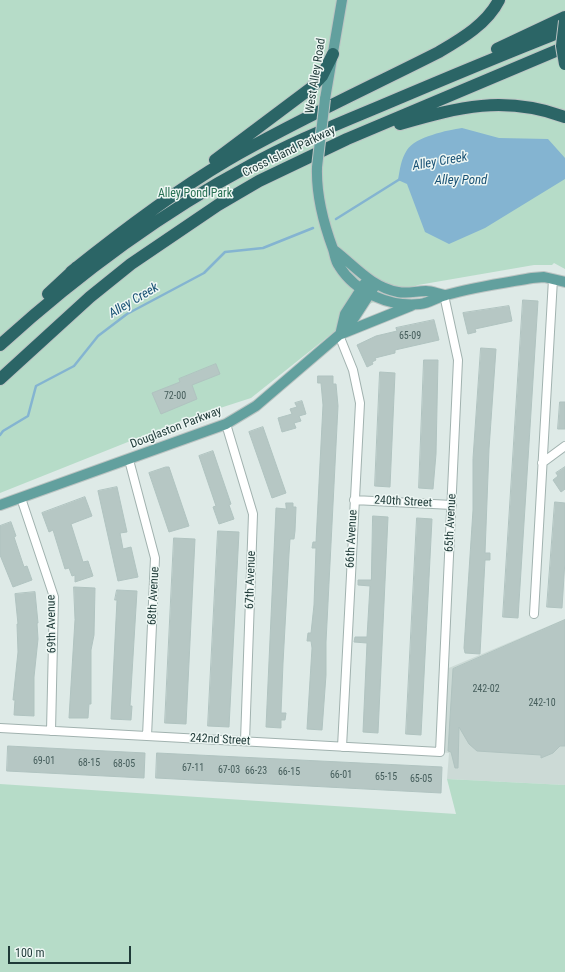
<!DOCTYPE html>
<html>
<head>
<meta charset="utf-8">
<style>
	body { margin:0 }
	#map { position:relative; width:565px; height:972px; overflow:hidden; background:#deeae7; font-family:"Roboto Condensed",sans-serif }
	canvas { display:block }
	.scale { position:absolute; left:8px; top:946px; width:123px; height:18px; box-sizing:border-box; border:2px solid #1f3a38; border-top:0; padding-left:5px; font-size:12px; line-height:14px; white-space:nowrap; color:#1f3a38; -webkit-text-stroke:3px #eef7f4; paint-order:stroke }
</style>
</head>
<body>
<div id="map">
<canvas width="565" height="972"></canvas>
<div class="scale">100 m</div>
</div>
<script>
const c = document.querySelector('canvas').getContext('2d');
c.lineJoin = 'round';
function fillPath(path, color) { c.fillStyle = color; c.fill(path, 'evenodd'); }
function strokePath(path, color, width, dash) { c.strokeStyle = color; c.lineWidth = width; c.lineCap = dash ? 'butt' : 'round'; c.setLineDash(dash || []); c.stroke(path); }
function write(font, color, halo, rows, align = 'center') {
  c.font = font + ' "Roboto Condensed",sans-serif'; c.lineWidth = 3; c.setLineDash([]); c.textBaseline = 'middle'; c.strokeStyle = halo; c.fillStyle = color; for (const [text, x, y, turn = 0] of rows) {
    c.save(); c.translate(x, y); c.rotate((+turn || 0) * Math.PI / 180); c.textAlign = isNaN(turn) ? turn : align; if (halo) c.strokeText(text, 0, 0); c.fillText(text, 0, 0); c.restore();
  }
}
fillPath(new Path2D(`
	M565 619V785L447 779 449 753 440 752 444 670Z`), '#ccdad6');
fillPath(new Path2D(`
	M0 0H565V269L554 263 552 265H534L418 285 369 304 251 398 183 420 0 493Z
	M447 779 565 785V972H0V784L456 814Z`), '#b6dcc8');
fillPath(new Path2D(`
	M462 128 499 138 548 139 565 158V179L485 228 449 244 425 232 407 184 398 180C400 169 401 159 407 150 415 137 448 130 462 128Z`), '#84b4d1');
strokePath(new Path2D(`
	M336 219 400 179
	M0 435 3 431 28 416 36 386 74 366 98 336 127 314 204 273 225 252 263 248 313 228`), '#84b4d1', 2.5);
const building = new Path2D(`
	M523 300 538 301 518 618 503 617Z
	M509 306 512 321 475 329 476 332 468 334 463 313Z
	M434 320 439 340 395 350V353L375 358 376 360 372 362 373 364 367 367 357 345 376 336 397 331 396 328Z
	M481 348 496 349 489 449 485 553H490V560H485L480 654 465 653 464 648 473 510V459Z
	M424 360H438L436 454 433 489 419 488Z
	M216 364 220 374 192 385 197 399 161 414 152 393 180 382 179 379Z
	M380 372 395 373 390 487 375 486Z
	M318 376H333V384H336L338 406 326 642V675L322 730 307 729 312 648 311 641H307L308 633H311L314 605 316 548H312L313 542H316L323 405 321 383H318Z
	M302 401 306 414 299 416 301 421 294 423 296 428 282 432 278 418 292 414 290 409 297 407 295 403Z
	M560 402H565V429H558Z
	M263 427 286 493 272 498 249 432Z
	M213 451 231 504 229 505 234 519 219 524 213 507 216 506 199 456Z
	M166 467H169L189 526 169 532 149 473Z
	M565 467V489L561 492 553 480 558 476 556 473Z
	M117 487 127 532 120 533 123 549 131 547 138 577 118 581 98 491Z
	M85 497 92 516 71 524 83 562 88 561 93 576 75 582V575L72 576 69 568 65 569 53 530 49 532 42 513Z
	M555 502 565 503V560L562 608 547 607Z
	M286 503H293V507H296L295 531 294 539H290L289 554 283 663 281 713H286L285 720H281V728L266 727 276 508 286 509Z
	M373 516 388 517 378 733 363 732 367 643 354 642 355 637H367L370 586 358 585V580H371Z
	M417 518 432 519 421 735 406 734Z
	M11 522 16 536 14 537 24 567 27 566 32 580 13 587 0 555V526Z
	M218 531 239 532 229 727 208 726Z
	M174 538 195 539 186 724 165 723Z
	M74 587 95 588 94 635 91 650V704H89L88 718H69L75 620Z
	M117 590 137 591 130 706H132L131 720 111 719 117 600H115Z
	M35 592 38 623H37L38 639 34 677V716L14 715 15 700H13L18 652 17 624H18L15 594Z
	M565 620V746H560L553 753 541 758V755L477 751 469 744 459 727 458 768H455L451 752 448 751 453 669Z
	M8 746 145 753 144 778 7 771Z
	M157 753 442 767 441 793 156 778Z`);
fillPath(building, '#b6c7c4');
strokePath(building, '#b0c3c0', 1);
const minor = new Path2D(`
	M339 335 353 370 360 403 342 747
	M226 424 253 514 245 741
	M129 460 155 558 147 736
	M542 463 565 446
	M21 498 54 597 51 731
	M354 500 452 505
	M534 614 553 279
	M0 728 440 752 458 360 444 295`);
const major = new Path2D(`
	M325 99 342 0
	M317 167C316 196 323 222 333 249 335 255 335 261 339 266 356 293 390 307 420 304 430 303 437 297 446 295 474 287 503 283 532 278L544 277 565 282
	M334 250C355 266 371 287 398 292 408 294 416 291 426 291 432 291 438 294 444 295
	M341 331 345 314 365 283
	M341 334 413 305
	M0 505 226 424 256 406 339 335 354 318 376 284`);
const highway = new Path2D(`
	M497 49 565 17
	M400 124C459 107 504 95 565 117
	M215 160 311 88 322 76 333 54
	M71 272C121 232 172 193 226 161 295 121 368 88 439 52 461 39 487 24 499 0
	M48 294 77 267
	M0 345C75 277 159 214 249 166 292 142 338 124 383 105 444 79 504 54 565 30
	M0 379 90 297 131 264 218 205 259 181 347 139 565 47`);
strokePath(minor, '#a1b2af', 10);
strokePath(major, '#bcc4c3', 12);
strokePath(highway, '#bcc4c3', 14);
strokePath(minor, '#fff', 8);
strokePath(major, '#62a09e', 10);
strokePath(highway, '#2b6566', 12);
const majorBridge = new Path2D(`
	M317 167 325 99`);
const highwayBridge = new Path2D(`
	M565 21 562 46 565 64`);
strokePath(majorBridge, '#bcc4c3', 12, []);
strokePath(highwayBridge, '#bcc4c3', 14, []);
strokePath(majorBridge, '#62a09e', 10);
strokePath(highwayBridge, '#2b6566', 12);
write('10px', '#455d5b', null, [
	["65-09",410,336],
	["72-00",175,396],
	["242-02",486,689],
	["242-10",542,703],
	["69-01",44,761],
	["68-15",89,763],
	["68-05",124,764],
	["67-11",193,768],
	["67-03",229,770],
	["66-23",256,771],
	["66-15",289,772],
	["66-01",341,775],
	["65-15",386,777],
	["65-05",421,779]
]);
write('12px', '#1f3a38', '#eef7f4', [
	["West Alley Road",316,76,-81],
	["Cross Island Parkway",289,152,-26],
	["Douglaston Parkway",176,428,-21],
	["240th Street",403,502,3],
	["65th Avenue",451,523,-87],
	["66th Avenue",352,539,-87],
	["67th Avenue",251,580,-88],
	["68th Avenue",154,596,-87],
	["69th Avenue",52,624,-91],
	["242nd Street",220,740,3]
]);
write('12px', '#297154', '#eef7f4', [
	["Alley Pond Park",195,194]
]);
write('italic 13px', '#195275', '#eef7f4', [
	["Alley Creek",440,162,-10],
	["Alley Pond",461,181],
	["Alley Creek",134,301,-31]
]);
</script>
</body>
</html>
